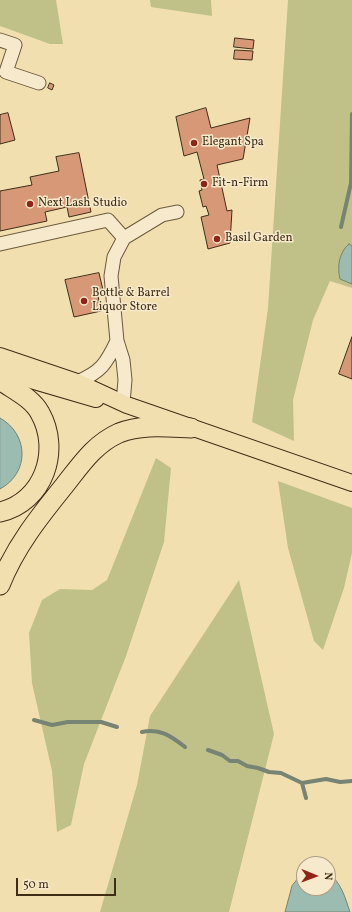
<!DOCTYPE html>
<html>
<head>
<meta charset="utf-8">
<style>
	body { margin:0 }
	#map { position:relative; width:352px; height:912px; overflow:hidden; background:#f2dfb0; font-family:Vollkorn,serif }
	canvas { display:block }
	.north { position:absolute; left:296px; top:856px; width:40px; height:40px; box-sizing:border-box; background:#f7eacc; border:1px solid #ad9e83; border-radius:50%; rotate:91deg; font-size:11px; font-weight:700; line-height:16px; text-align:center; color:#3f2d16 }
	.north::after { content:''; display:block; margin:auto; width:14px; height:18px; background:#8f2418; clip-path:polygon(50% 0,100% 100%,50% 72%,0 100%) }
	.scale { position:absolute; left:16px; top:878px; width:100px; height:18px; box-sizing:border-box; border:2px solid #3f2d16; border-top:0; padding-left:5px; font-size:12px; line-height:14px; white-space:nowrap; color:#3f2d16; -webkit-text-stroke:3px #f7eacc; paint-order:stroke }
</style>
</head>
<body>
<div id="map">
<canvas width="352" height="912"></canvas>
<div class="north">N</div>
<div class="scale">50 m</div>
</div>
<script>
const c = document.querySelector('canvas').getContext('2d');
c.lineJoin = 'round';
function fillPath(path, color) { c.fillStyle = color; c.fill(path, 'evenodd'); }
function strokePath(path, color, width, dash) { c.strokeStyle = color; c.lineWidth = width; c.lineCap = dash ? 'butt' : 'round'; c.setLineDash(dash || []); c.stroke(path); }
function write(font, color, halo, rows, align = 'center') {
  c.font = font + ' Vollkorn,serif'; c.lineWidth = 3; c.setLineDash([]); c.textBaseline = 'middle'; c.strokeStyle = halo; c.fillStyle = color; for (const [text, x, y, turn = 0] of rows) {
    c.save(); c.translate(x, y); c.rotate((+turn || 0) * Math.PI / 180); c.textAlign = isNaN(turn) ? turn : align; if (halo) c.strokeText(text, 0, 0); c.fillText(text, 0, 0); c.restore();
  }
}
fillPath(new Path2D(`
	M0 0H56L63 44H50L0 26Z
	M150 0H211L212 16 151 7Z
	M288 0H352V288L330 281 313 320 293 400 294 441 252 422 268 308Z
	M156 458 171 468 164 542 126 656 84 764 71 825 57 832 52 771 32 683 29 633 42 600 60 589 92 590 107 580Z
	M278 481 352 508V553L344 588 323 650 314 641 288 548Z
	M239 580 274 734 229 912H100L137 785 150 716Z`), '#bfc188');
const water = new Path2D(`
	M349 244 352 246V284L340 279C337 267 339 252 349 244Z
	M0 418C29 434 30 473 0 489Z
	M304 871V888H328V873C341 882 345 897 350 912H285L292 886Z`);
fillPath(water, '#9cbcb1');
strokePath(water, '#778373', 1);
strokePath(new Path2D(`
	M341 227 351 183 352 114
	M34 720 52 725 68 722H101L117 727
	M142 732C160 728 171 736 185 747
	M208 750 222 755 230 761H238L247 766 258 768 269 772 281 773 302 783 326 779 340 782 352 781
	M302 783 306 798`), '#778373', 4);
const building = new Path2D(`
	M235 38 254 40 253 49 234 47Z
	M235 50 253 51 252 60 234 59Z
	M50 83 54 85 52 90 48 88Z
	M206 108 211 128 250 118 243 159 217 165 227 211 232 210 230 243 208 249 201 217 209 215 206 206 203 207 199 191 202 190 200 180 204 179 197 152 184 156 176 117Z
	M8 113 15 140 0 144V115Z
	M79 153 91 212 69 217 67 207 45 212 47 221 0 231V191L32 185 30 177 59 171 56 157Z
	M99 273 103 290 97 291 101 311 74 317 65 280Z
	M352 337V379L339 374Z`);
fillPath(building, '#d69877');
strokePath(building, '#3f2d16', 1);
const minor = new Path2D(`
	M0 40 15 45 6 72 39 83
	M124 238 162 215 177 212
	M0 244 108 220 124 238 114 257 111 276 117 341 123 360 125 380 123 403
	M77 382C101 372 106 364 117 341`);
const major = new Path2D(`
	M0 356 77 382 127 405 352 483
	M0 371 96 399`);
const highway = new Path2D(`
	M0 380C14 390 32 398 40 413 61 450 44 502 0 512
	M0 585C15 547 39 517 64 486 80 466 94 444 119 433 141 424 167 427 191 428`);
strokePath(minor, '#6c5a3c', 15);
strokePath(major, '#3f2d16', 18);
strokePath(highway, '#3f2d16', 21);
strokePath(minor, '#f7eacc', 13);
strokePath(major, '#f2dfb0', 16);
strokePath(highway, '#f2dfb0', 19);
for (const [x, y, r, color] of [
	[194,143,4,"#8f2418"],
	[204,184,4,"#8f2418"],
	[30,204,4,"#8f2418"],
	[217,239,4,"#8f2418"],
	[84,301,4,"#8f2418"]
]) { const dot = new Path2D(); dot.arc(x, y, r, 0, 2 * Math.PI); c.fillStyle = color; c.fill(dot); strokePath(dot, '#f7eacc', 1.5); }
write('12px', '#3f2d16', '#f7eacc', [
	["Elegant Spa",202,143],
	["Fit-n-Firm",212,184],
	["Next Lash Studio",38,204],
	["Basil Garden",225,239],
	["Bottle & Barrel",92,294],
	["Liquor Store",92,308]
], 'left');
</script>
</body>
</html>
